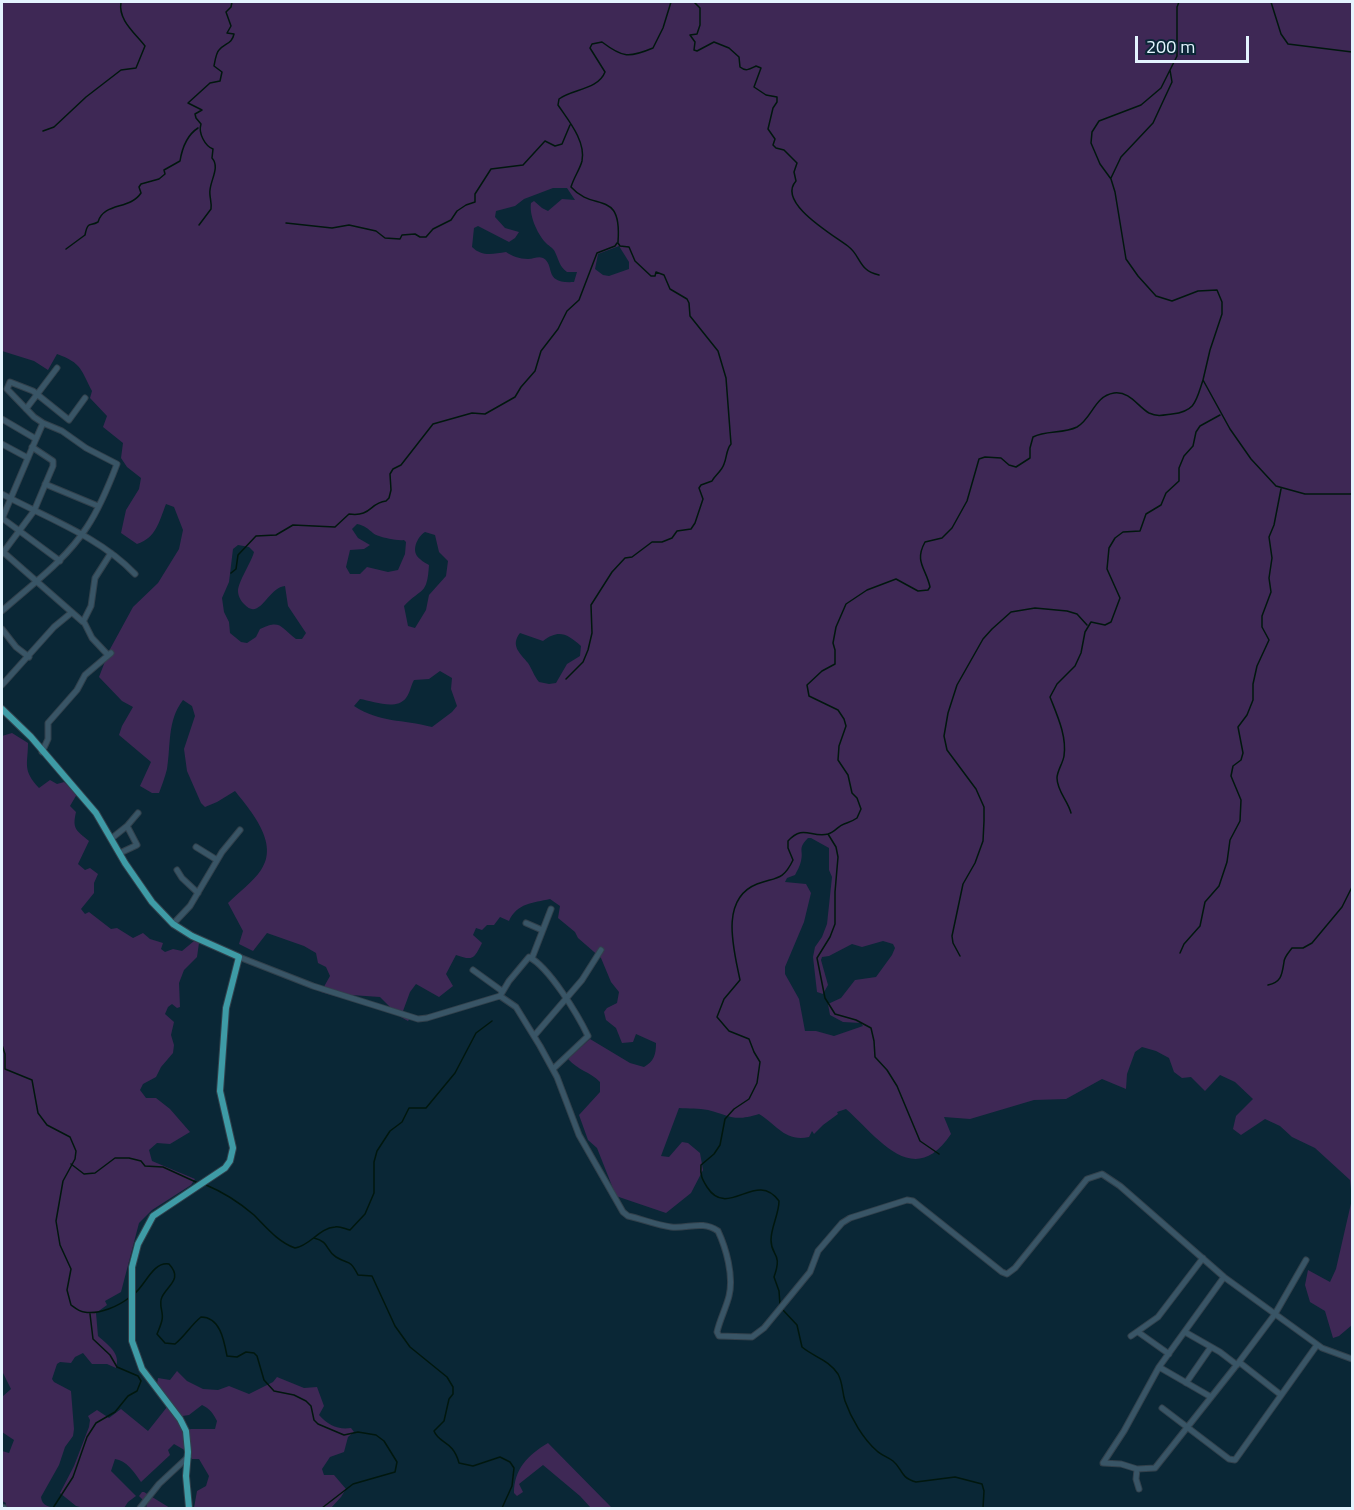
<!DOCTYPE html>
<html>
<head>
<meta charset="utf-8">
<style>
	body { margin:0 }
	#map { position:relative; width:1354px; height:1510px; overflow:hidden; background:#0a2736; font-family:"Titillium Web",sans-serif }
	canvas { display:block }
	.frame { position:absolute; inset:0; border:3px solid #e3f4fe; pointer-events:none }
	.scale { position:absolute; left:1135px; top:36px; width:114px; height:27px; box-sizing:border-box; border:3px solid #e3f4fe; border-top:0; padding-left:8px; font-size:18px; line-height:21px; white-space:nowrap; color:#e3f4fe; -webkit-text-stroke:4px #0a2736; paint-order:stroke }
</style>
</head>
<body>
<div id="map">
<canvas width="1354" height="1510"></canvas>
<div class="frame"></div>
<div class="scale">200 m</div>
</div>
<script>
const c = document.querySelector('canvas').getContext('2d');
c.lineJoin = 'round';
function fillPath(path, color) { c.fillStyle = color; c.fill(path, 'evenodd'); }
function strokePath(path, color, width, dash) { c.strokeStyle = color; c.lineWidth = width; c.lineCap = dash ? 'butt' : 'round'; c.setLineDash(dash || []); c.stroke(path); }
fillPath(new Path2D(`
	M2 2H1352V1325L1339 1336 1333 1338 1325 1311 1310 1302 1305 1285 1308 1270 1330 1282 1336 1269 1352 1199 1350 1180 1315 1148 1292 1137 1280 1126 1265 1119 1241 1135 1233 1129 1236 1116 1253 1099 1235 1082 1220 1075 1205 1091 1191 1077 1182 1078 1174 1072 1169 1058 1156 1051 1142 1047 1135 1052 1127 1074 1126 1089 1102 1079 1066 1099 1034 1100 970 1119 944 1117 951 1134C913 1191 877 1136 846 1109L837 1112 838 1114 823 1125 814 1134 812 1131 809 1137C785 1142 777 1125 759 1114 733 1122 732 1116 708 1110 699 1108 688 1109 679 1108L661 1156 669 1157 682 1142 688 1143 700 1153 703 1170 691 1193 666 1213 616 1196 597 1148 588 1140 579 1115 600 1092V1082C589 1071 579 1071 568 1059L590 1039 630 1063 644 1067C654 1061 656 1055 656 1043L636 1034 633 1042 622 1043 616 1028 606 1020 604 1012 607 1008 617 1003 619 992 611 982 601 958 578 938 575 932 558 918 560 906 550 899C533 903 517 903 509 921L500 917 494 925H487L482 930 476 928 473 935 482 943C474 959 473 961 456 955L446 974 453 986 439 997 416 984 410 992 403 1011 412 1015 408 1021 399 1016 380 997 351 995 348 1000 321 992 330 976 326 967 318 963 316 953 304 946 267 933 253 951 239 944 243 931 228 903C238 893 253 882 261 870 280 843 250 810 235 791L217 802 205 807 201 803 187 771 184 749 195 716 192 706 183 700C167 721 171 745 167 769 165 777 162 785 159 793H152L140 786 151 762 119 735 122 726 133 707 122 701 99 677 109 651 133 607 158 583 179 549 183 530 174 507 166 504C159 522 156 538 137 544L121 533 126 510 139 489 141 478 127 467 121 458 123 443 103 427 107 416 90 398 92 391C81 370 82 363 57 354L48 370 34 361 2 351ZM553 188H567L575 200 562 199 548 211 542 208 534 201 531 203C529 215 537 233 545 242 548 246 553 247 555 252 559 260 559 266 567 272H577L574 282C542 284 556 265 543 258 538 256 534 259 528 259 519 259 512 256 506 252 493 254 482 257 472 247L474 228 478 226 509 242 515 238 519 232 505 228 495 217 496 211 515 206 524 199ZM619 246 629 262V269L609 276 603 275 595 269 598 254ZM357 524C370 527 371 534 379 536 385 538 397 541 404 540L406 542 405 554 398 570 388 572 367 567 360 574H350L346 567 350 550 364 549 370 545 358 538 352 529ZM425 532 435 535 439 552 448 561 446 576 429 595 426 610 415 628 408 626 404 606C422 587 427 596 429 565 426 563 423 562 420 559 410 552 417 537 425 532ZM238 545 249 547 254 552C251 563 238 582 238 591 238 596 241 601 244 604 260 622 268 587 285 586L288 606 306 633 302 639H296C280 627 281 619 260 629L256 637 247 643 241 642 230 633 229 622 224 612 222 598 229 582 233 549ZM520 633 543 641C559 629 567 634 581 646L580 656 567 664 556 683 549 684 539 682C534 676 532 669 528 663 520 653 510 646 520 633ZM440 671 452 678 451 689 457 706 452 712 432 727C402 719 380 723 354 706L360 699C373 701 396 711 406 698 410 693 411 685 414 680L429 679ZM808 838H811L829 848V870L832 877 827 924 822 937 815 947 813 957 817 992 823 994 828 985 821 960 822 957 829 956 852 944 862 947 883 941 893 944 895 948 892 955 876 977 855 980 841 998 828 1004 830 1015 843 1022 861 1023 863 1026 834 1036 816 1031H805L799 999 785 974V967L804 922 811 893 806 884 785 882 787 878 795 875C797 871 800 866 801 861 804 850 797 849 808 838Z
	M12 733 28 743C28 764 22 770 39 788L50 780 57 784 64 782 77 794 70 806 76 812C72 829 76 830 89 841L78 864 85 870 90 868 98 874 94 883V893L81 909 85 914 89 912 111 929 117 928 133 938 143 933 150 939 163 943 161 949 165 952 173 949 182 951 194 941 199 943 197 957 184 970 179 983 180 1007 177 1008 172 1004 168 1007 165 1014 174 1022 171 1035 174 1045 173 1053 161 1067 156 1077 143 1084 140 1090 146 1098H156L170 1109 190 1132 170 1144 157 1143 149 1150 152 1161 195 1179 191 1185 152 1210 139 1223 121 1292 105 1301 107 1305 96 1313 98 1336C108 1345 121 1353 116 1368L107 1364H92L83 1353 75 1357 71 1363 60 1362 57 1364 52 1379 54 1382 71 1391 74 1429 73 1436 65 1447 59 1465 41 1497C42 1506 49 1507 57 1508H4L6 1503 2 1501V1451L9 1453 14 1440 2 1432V1397L11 1389 3 1373 2 1374V736Z
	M177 1371 187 1381 203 1389 218 1390 229 1386 249 1394 273 1382 277 1377 304 1388 317 1387 324 1406 319 1415C328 1425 338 1430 351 1428L354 1432 348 1437 344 1452 330 1457 322 1469 324 1475H334L346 1489 341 1497 331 1508H194L197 1491 206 1486 209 1476 199 1459H192L188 1452 174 1444 168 1450 170 1455 141 1482C135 1473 126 1460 115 1459L111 1471 136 1496 128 1502 124 1508H84L76 1506 60 1493 74 1466 89 1427 90 1420 88 1416 97 1410 109 1418 121 1409 148 1431 171 1402 157 1384 158 1378 170 1380ZM202 1405C210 1409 213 1413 217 1421L215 1429H191L184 1431 176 1417 189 1415Z
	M548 1443 612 1508H591L580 1496 543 1465 519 1484 523 1492 517 1496 514 1493C514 1469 528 1455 548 1443Z
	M142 1492H144L170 1508H146L147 1504 139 1496Z`), '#3e2855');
strokePath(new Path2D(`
	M694 2 700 8V25L697 34 690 35 695 42 694 50 697 51 714 42 729 48 739 57 740 67C746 72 750 69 756 66L761 68 754 87 766 95 777 97V102L773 108 768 129 775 139 773 145 776 148 784 150 797 163 794 172 796 181C776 203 835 236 849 247 857 253 859 263 866 269 869 272 875 274 879 275
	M1179 2 1177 7V56L1161 88 1141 105 1099 121 1092 132 1091 143 1100 164 1111 179 1115 192 1126 259 1138 276 1156 296 1172 301 1198 291 1217 290 1222 302V314L1210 350 1203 380 1230 429 1251 459 1276 486 1305 494H1352
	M1271 2 1281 34 1288 44 1352 52
	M43 131 54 127 86 97 121 70 136 68 145 46C134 32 118 20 121 2
	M1111 178 1121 157 1153 123 1172 82 1170 70
	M286 223 332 228 349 225 376 231 385 238 400 239 402 235 415 234 420 237H426L433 229 451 220 457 211 466 205 475 202V194L491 169 523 165 545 141 555 146 562 144 570 125
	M199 225 211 209C212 202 209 196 210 190 211 179 220 167 212 158L213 149C205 146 198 133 201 124L196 118 195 114 202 110 188 103 210 83 220 81 222 72 214 66C215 61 216 53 219 50 225 43 232 44 234 34L227 33 231 26 226 12 231 7 232 2
	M618 242C622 188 594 213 571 187 574 177 580 169 582 161 586 141 568 120 558 105L559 99C572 89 598 90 605 72L590 48 592 44 602 42C623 58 629 58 653 48L663 28 671 2
	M66 249 85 235C88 220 90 227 98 222 104 202 130 210 141 193L139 187 141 184 159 179 165 174 164 170 180 161C182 149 187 135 198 128
	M231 573 236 569 238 555 256 536 276 535 293 525 335 527 349 514C372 517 369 503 386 501L389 498 391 490 390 474 393 469 401 465 433 424 472 413 485 414 515 397 521 387 535 371 541 351 558 329 567 311 579 300 597 253 615 246 617 243
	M566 679 583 662 588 650 592 633 591 605 612 572 625 558 632 557 652 542H662L672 538 677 531 691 529 695 523 703 499 699 488 701 485 712 481C715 475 722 471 724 464 727 457 726 450 731 444L726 378 718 351 690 316 689 303 687 299 670 289 664 275 656 272 655 276H651L635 261 629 247 620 246 618 243
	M1071 813C1068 801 1057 791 1057 778 1057 771 1063 763 1064 756 1067 736 1057 715 1050 697L1057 684 1075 666 1081 653 1085 632 1091 622 1105 625 1111 622 1120 598 1107 569 1109 548 1115 538 1123 532 1140 531 1146 514 1161 505 1166 493 1179 481V468L1184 456 1193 446 1196 432 1200 426 1220 415
	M828 834 836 847 838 857 835 892V924L830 937 817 958 825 998 835 1014 856 1020 871 1028 874 1041 875 1057 887 1070 897 1086 920 1141 939 1154
	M1180 953 1184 944 1200 926 1205 902 1219 886 1227 862 1230 840 1240 821 1241 800 1231 776 1233 766 1241 760 1243 753 1238 727 1247 715 1253 700V684L1257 666 1269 640 1262 627V616L1271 592 1269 578 1272 558 1269 537 1274 525 1281 489
	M960 956 953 943 952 936 963 884 975 863 983 841 984 821V807L976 789 947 750 944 736 948 713 957 685 983 639 992 629 1011 612 1035 608 1067 611 1077 614 1087 625
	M1268 985C1282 982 1282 974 1284 962 1284 957 1289 952 1292 948H1303L1312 943 1342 907 1352 887
	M2 1045 5 1054V1069L32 1080 38 1113 47 1125 70 1137 76 1151 75 1159 63 1181 56 1221 60 1245 71 1269 67 1290 71 1305C75 1308 80 1312 84 1312 99 1315 119 1306 130 1297
	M71 1164 84 1174 95 1173 115 1158H129L141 1161 145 1166 163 1167 198 1183
	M206 1185C223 1192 240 1203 254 1215 266 1227 278 1242 295 1248 310 1246 319 1228 335 1227 340 1226 345 1229 350 1230L365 1214 374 1193V1162L377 1151 390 1131 402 1122 409 1108H426L455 1073 476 1033 492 1021
	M314 1238C330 1242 325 1250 336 1257 349 1265 349 1258 358 1275L372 1276 395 1326 410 1347 447 1377 453 1387V1394L449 1399 444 1421 434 1431C439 1444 453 1440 459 1463L473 1466 500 1457 510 1462 514 1468 512 1486 502 1508
	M134 1294C145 1286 153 1261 169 1264 183 1279 168 1285 162 1297 158 1305 164 1312 162 1320 161 1325 159 1329 157 1334L165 1343 175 1344C185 1336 191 1325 201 1317 220 1317 224 1340 227 1356L237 1357 246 1352 254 1353 257 1356 264 1380 274 1391 294 1395 306 1401 311 1406 314 1420 318 1424 344 1435 358 1432 376 1435 384 1441 397 1462 395 1472 353 1484 322 1508
	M780 1305 779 1291 774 1277C783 1252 771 1257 771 1240 771 1227 779 1214 779 1201 756 1169 728 1220 707 1187 702 1179 700 1175 701 1165L714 1154 720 1145 725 1119 734 1109 749 1099 757 1083 760 1062 754 1052 749 1039 729 1031 717 1017 724 999 740 980C734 950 719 899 757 884 776 877 783 881 793 860L788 848V841C803 824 811 838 828 834 835 832 838 826 844 824 849 822 853 821 857 818L861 809 857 798 852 793 848 775 838 760 839 746 846 726 844 719 838 710 809 696 807 685 822 671 835 664V650L833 643 836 627 846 604 867 590 896 579 918 591 928 590 930 587C926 568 914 562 925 542L942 538 952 528 967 501 979 459 985 457 1001 458 1009 465 1016 467 1030 458V448L1033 437C1046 430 1063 434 1077 427 1092 419 1094 396 1114 393 1130 391 1138 407 1149 413 1158 417 1164 415 1172 414 1196 411 1196 401 1203 380
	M782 1309 797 1325 802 1347C814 1357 829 1360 838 1374 843 1383 842 1392 845 1401 851 1418 863 1439 877 1451 881 1455 888 1457 893 1461 903 1469 899 1477 916 1482L955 1477 982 1484 984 1491 983 1508
	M53 1508 73 1477 87 1437 96 1423 115 1412 128 1396 137 1391 141 1381 138 1376 117 1367 110 1355 93 1339 90 1314`), '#00170e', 1.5);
const minor = new Path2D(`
	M26 409 57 368
	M2 419 36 439 2 519
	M36 439 43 423 34 417 7 389 10 382 33 391 69 420 85 398
	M2 444 28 458
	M45 484 98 506
	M2 494C47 518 100 537 135 574
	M2 518 60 561
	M2 551 83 622 91 606 95 578 111 553
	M2 554 34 511 53 466V461L32 447
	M2 611C31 585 65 561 87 527 99 509 109 485 117 464L86 448 62 431 43 423
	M84 622 92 638 108 655
	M2 629 16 647 29 657
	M2 685 54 627 71 613
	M42 752 48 739V723L77 690 85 675 111 653
	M127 826 138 813
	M112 838 127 826 137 845 120 853
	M196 847 217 860
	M177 870 182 878 198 893
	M526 923 542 930
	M173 924 190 906 222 852 240 830
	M239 957 313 986 418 1019 427 1018 500 996 516 1007 540 1046 557 1077 579 1135 623 1212 628 1216C642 1219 656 1225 671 1227 688 1229 702 1220 718 1231 726 1248 734 1276 729 1296 726 1308 720 1319 717 1332L719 1336 752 1337 764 1328 810 1272 818 1251 842 1223 850 1218 907 1200 913 1201 1002 1272 1007 1274 1015 1268 1087 1179 1102 1174 1120 1186 1224 1277 1322 1348 1352 1359
	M532 958 551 909
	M473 970 502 991
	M500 996 509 981 529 957C549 967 578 1015 588 1036L553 1069
	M534 1036 582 980 601 950
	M1138 1332 1169 1354
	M1185 1332 1220 1352 1237 1365
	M1131 1336 1158 1317 1203 1258
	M1239 1362 1281 1395
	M1159 1367 1211 1397
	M1186 1383 1211 1347
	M1162 1408 1229 1459 1235 1460 1317 1345
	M1137 1469 1121 1464 1103 1463 1124 1431 1159 1367 1224 1277
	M1139 1489 1136 1479 1137 1469 1155 1468 1239 1362 1275 1314 1306 1260
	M2 1507 4 1508
	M140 1508 159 1484 188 1457`);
const major = new Path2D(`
	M2 709 31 737 96 813 125 863 152 902 173 924 192 936 239 957 226 1008 220 1091 233 1148 230 1161 225 1168 153 1216 138 1244 132 1267V1341L142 1369 180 1419 186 1431 188 1452 186 1476 189 1508`);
strokePath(minor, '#32414c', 7);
strokePath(major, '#32414c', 8);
strokePath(minor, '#395566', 5);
strokePath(major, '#3e9ba6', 6);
</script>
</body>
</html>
